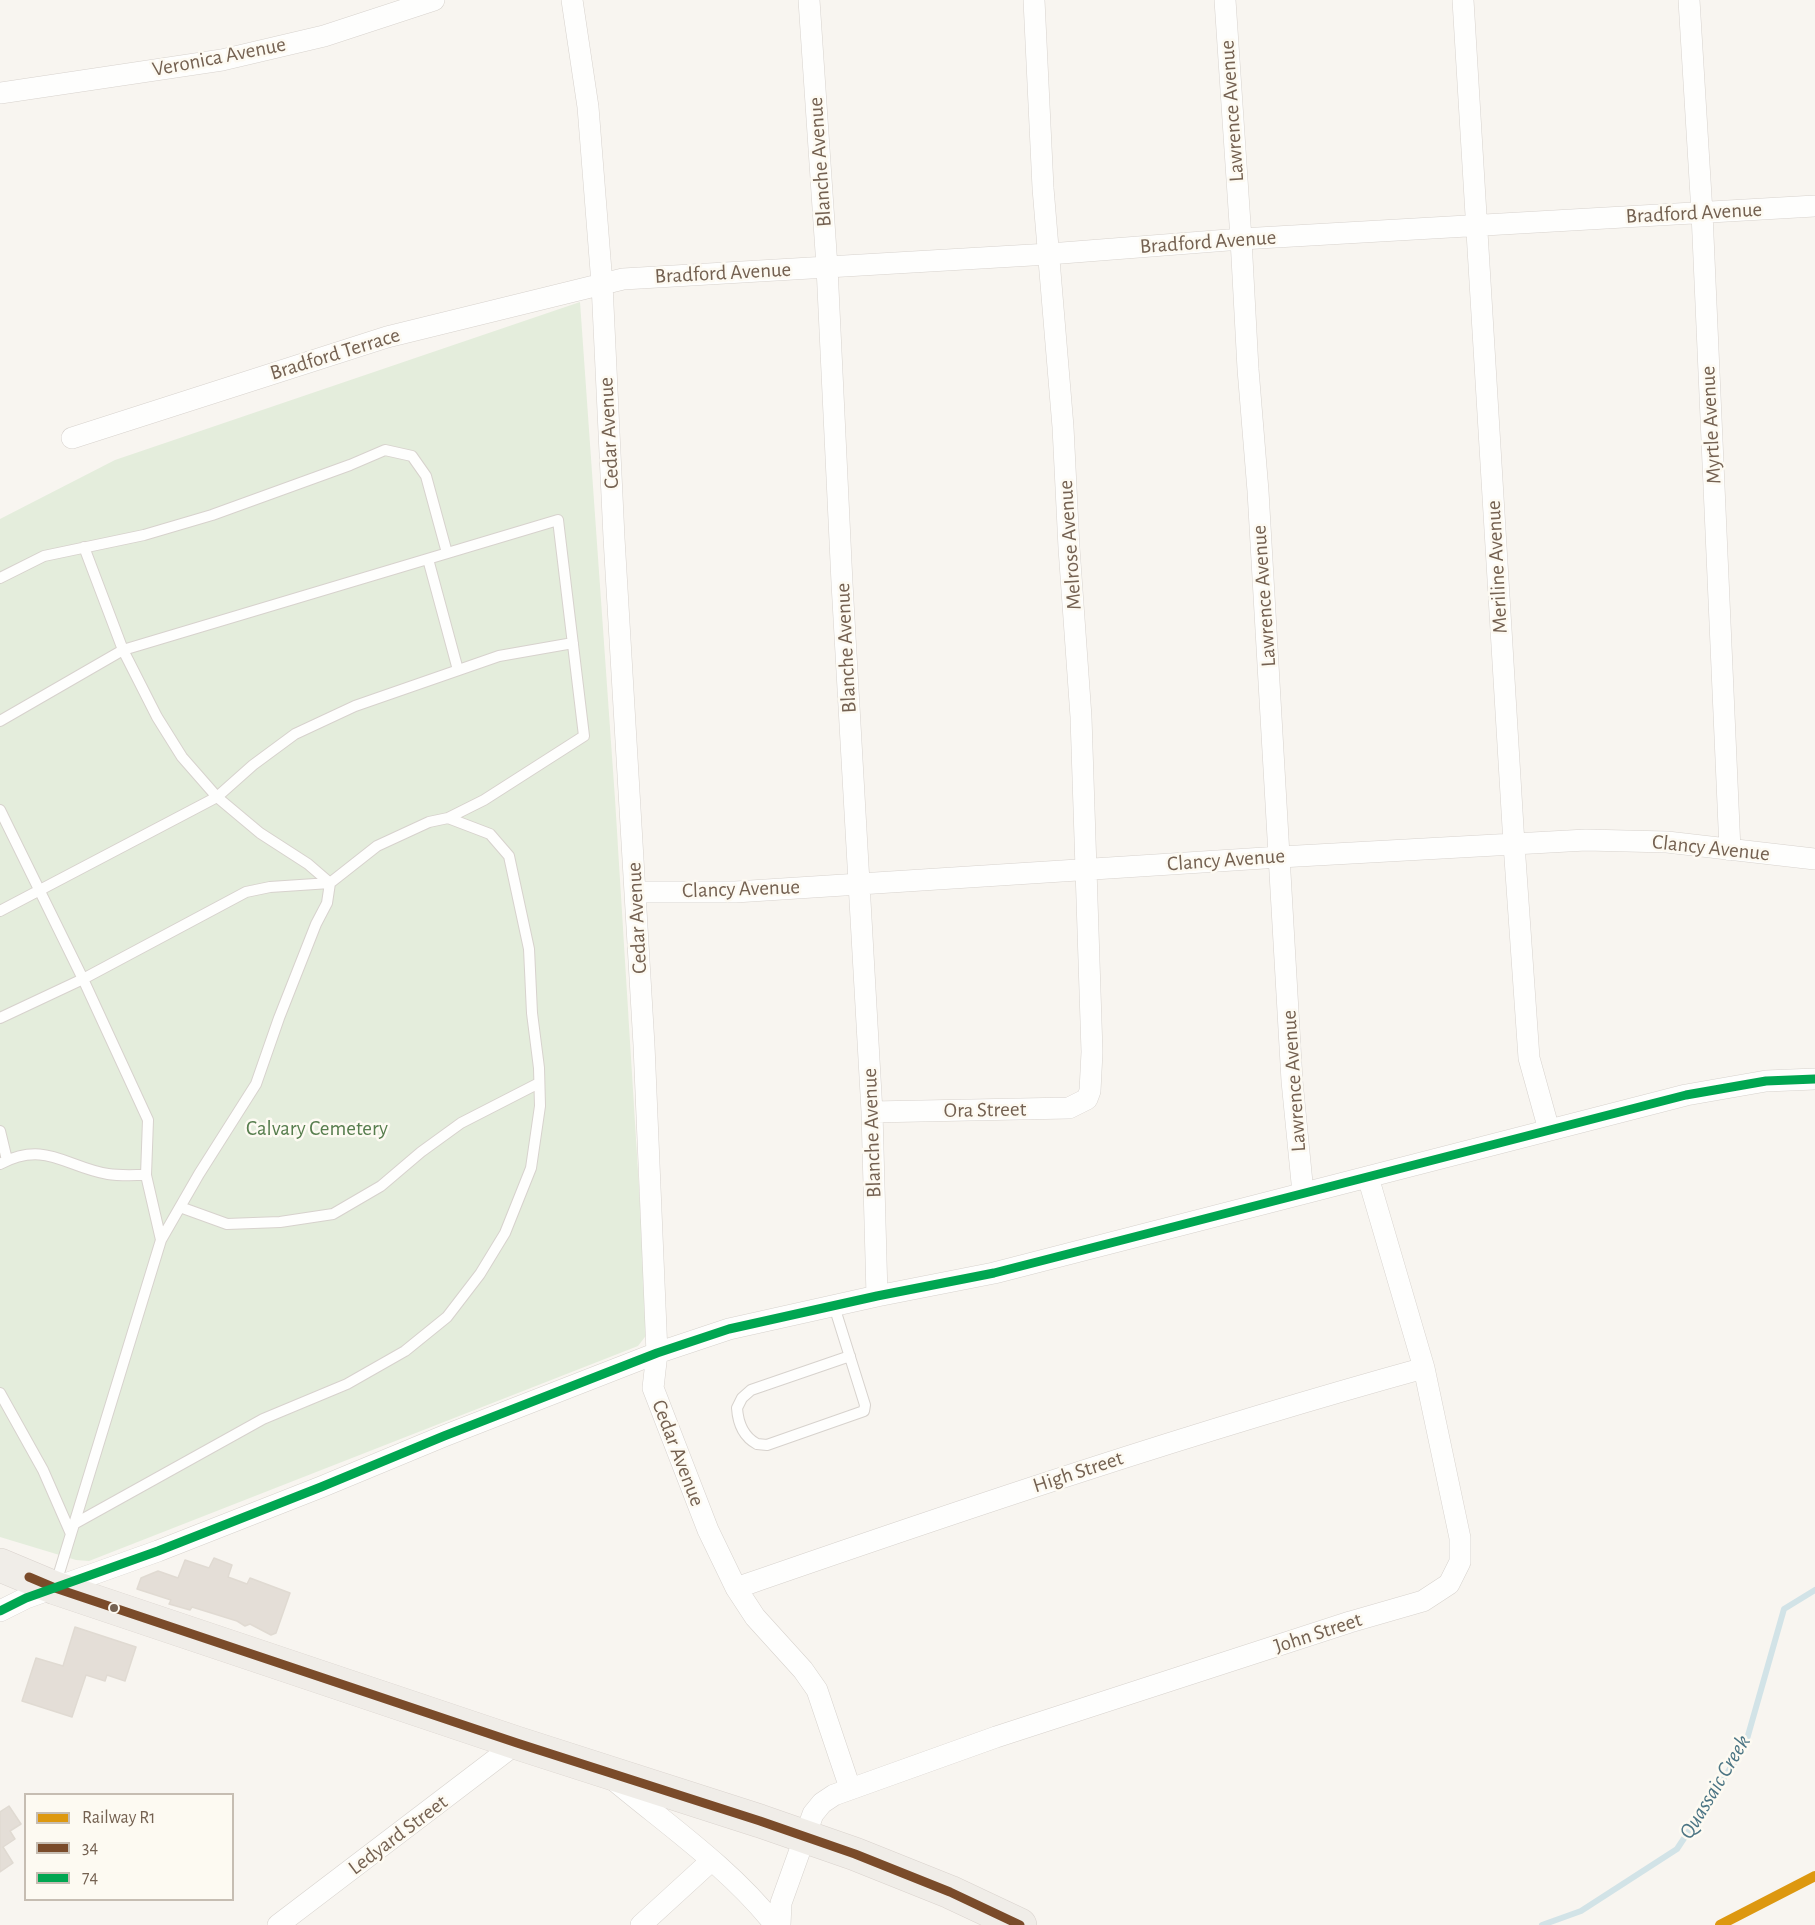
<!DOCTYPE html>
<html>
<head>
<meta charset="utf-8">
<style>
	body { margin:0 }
	#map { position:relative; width:1815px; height:1925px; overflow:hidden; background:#f8f5f0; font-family:"Alegreya Sans",sans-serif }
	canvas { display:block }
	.legend { position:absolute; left:24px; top:1793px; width:210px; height:108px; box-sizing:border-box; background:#fdfaf2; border:2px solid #c6bdb2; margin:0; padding:8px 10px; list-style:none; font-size:18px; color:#746151 }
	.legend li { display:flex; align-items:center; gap:12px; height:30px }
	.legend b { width:30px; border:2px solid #c6bdb2 }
</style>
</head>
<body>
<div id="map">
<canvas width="1815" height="1925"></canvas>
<ul class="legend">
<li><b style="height:8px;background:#dd9810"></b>Railway R1</li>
<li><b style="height:8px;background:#7a4b2a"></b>34</li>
<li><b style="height:8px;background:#00a651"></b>74</li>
</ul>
</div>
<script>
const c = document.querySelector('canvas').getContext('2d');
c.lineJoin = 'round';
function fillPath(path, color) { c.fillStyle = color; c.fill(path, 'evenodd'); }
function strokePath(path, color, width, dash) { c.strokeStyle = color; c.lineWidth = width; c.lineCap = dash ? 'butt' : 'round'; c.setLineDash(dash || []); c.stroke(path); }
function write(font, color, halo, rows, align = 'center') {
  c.font = font + ' "Alegreya Sans",sans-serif'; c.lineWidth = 5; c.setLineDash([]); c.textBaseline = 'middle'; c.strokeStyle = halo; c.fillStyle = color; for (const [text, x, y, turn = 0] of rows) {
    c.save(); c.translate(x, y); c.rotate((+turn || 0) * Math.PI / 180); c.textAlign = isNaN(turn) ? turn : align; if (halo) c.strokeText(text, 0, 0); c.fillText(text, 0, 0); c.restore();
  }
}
fillPath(new Path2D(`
	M580 302 615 799 648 1333 638 1346 89 1561 76 1560 0 1537V519L115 460Z`), '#e4eddc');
strokePath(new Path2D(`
	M1542 1925 1581 1911 1677 1849 1745 1746 1784 1609 1815 1590`), '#d2e3e7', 6);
const building = new Path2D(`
	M214 1558 232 1565 228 1577 247 1584 250 1578 290 1593 276 1633 271 1635 250 1624 245 1626 237 1621 192 1607 190 1610 169 1604 171 1600 137 1589 141 1578 158 1571 178 1578 185 1560 209 1568Z
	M75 1627 136 1647 125 1681 107 1675 105 1681 86 1675 72 1717 22 1701 36 1658 63 1666Z
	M9 1806 21 1824 10 1831 15 1839 3 1847 13 1863 0 1872V1812Z`);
fillPath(building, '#e4ded7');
strokePath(building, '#e0dad2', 1.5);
const service = new Path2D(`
	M84 547 123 650 157 717 182 757 217 797 260 833 308 864 330 883
	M428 559 458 670
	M0 578 44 556 144 535 212 515 350 465 385 450 412 456 426 476 447 553
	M0 721 123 650 558 520 584 736 484 800 448 818 429 822 377 846 330 883 327 903 316 924 279 1018 256 1084 199 1174 161 1240
	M0 810 83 979 148 1120 146 1175 161 1240 56 1583
	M0 911 217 797 253 765 295 734 355 706 499 656 573 643
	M0 1018 83 979 246 892 270 887 330 883
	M0 1131 7 1160
	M0 1164C45 1140 66 1167 108 1174 120 1176 134 1175 146 1175
	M180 1207 227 1224 280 1222 333 1214 381 1186 421 1152 461 1123 539 1083
	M834 1306 865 1405 864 1411 767 1445 757 1444C744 1437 738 1423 737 1408L742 1398 751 1390 850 1356
	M0 1393 43 1470 71 1534
	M74 1524 263 1419 347 1384 405 1351 447 1317 480 1274 505 1233 531 1168 540 1106 539 1068 532 1013 529 949 509 856 490 834 448 818`);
const minor = new Path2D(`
	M572 0 588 107 602 284 614 538 644 1045 657 1353 653 1388 708 1530 736 1588 755 1617 803 1670 817 1690 850 1788
	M809 0 827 267 842 583 872 1112 877 1296
	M1225 0 1241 239 1248 369 1258 491 1292 1081 1303 1193
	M1463 0 1514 844 1529 1058 1549 1130
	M1689 0 1702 213 1730 850
	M0 93 222 60 324 36 434 0
	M72 438 387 337 623 279 1049 254 1241 239 1815 206
	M636 892H735L1280 857 1586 840 1667 842 1815 859
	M872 1112 1069 1108 1087 1099 1090 1091 1092 1052 1081 717 1069 548 1063 427 1043 188 1034 0
	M736 1588C964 1509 1192 1432 1424 1368
	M0 1611 26 1598 158 1551 321 1487 444 1436 657 1353 729 1329 877 1296 994 1273 1686 1095 1766 1081 1815 1079
	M615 1781C669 1826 731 1869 775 1925
	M278 1925 517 1743
	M641 1925 711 1861
	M780 1925 781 1903 813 1814 822 1803 834 1795 996 1737 1350 1622 1423 1601 1449 1584 1460 1562V1538L1424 1368 1368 1177`);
const trunk = new Path2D(`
	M0 1565 55 1588 517 1743 760 1821 855 1854 950 1892 1020 1925`);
strokePath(service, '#d7d2cd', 12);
strokePath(minor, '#d7d2cd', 22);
strokePath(trunk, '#d9d2cd', 34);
strokePath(service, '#fefefd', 10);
strokePath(minor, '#fefefd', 21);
strokePath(trunk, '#f0ede8', 33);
strokePath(new Path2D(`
	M29 1577 55 1588 517 1743 760 1821 855 1854 950 1892 1020 1925`), '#7a4b2a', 9);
strokePath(new Path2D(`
	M0 1611 26 1598 158 1551 321 1487 444 1436 657 1353 729 1329 877 1296 994 1273 1686 1095 1766 1081 1815 1079`), '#00a651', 9);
strokePath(new Path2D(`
	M1720 1925 1815 1876`), '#dd9810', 10);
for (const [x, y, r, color] of [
	[114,1608,5,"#746151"]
]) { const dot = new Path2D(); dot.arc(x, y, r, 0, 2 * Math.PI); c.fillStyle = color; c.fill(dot); strokePath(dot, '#fdfaf2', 2); }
write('21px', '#746151', '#fdfaf2', [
	["Veronica Avenue",219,57,-11],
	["Lawrence Avenue",1232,111,-94],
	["Blanche Avenue",820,162,-94],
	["Bradford Avenue",1694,213,-3],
	["Bradford Avenue",1208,242,-4],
	["Bradford Avenue",723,273,-3],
	["Bradford Terrace",335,354,-17],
	["Myrtle Avenue",1711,425,-93],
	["Cedar Avenue",609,433,-93],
	["Melrose Avenue",1070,545,-94],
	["Meriline Avenue",1497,567,-93],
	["Lawrence Avenue",1264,596,-94],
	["Blanche Avenue",846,648,-93],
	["Clancy Avenue",1711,848,6],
	["Clancy Avenue",1226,860,-4],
	["Clancy Avenue",741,889,-2],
	["Cedar Avenue",637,918,-93],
	["Lawrence Avenue",1294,1081,-94],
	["Ora Street",985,1110,-1],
	["Blanche Avenue",872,1133,-92],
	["Cedar Avenue",678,1453,69],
	["High Street",1078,1472,-18],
	["John Street",1318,1633,-18],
	["Ledyard Street",398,1835,-37]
]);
write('21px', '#567d4d', '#fdfaf2', [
	["Calvary Cemetery",317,1129]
]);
write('italic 22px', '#4c7584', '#fdfaf2', [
	["Quassaic Creek",1715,1787,-59]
]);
</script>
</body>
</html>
